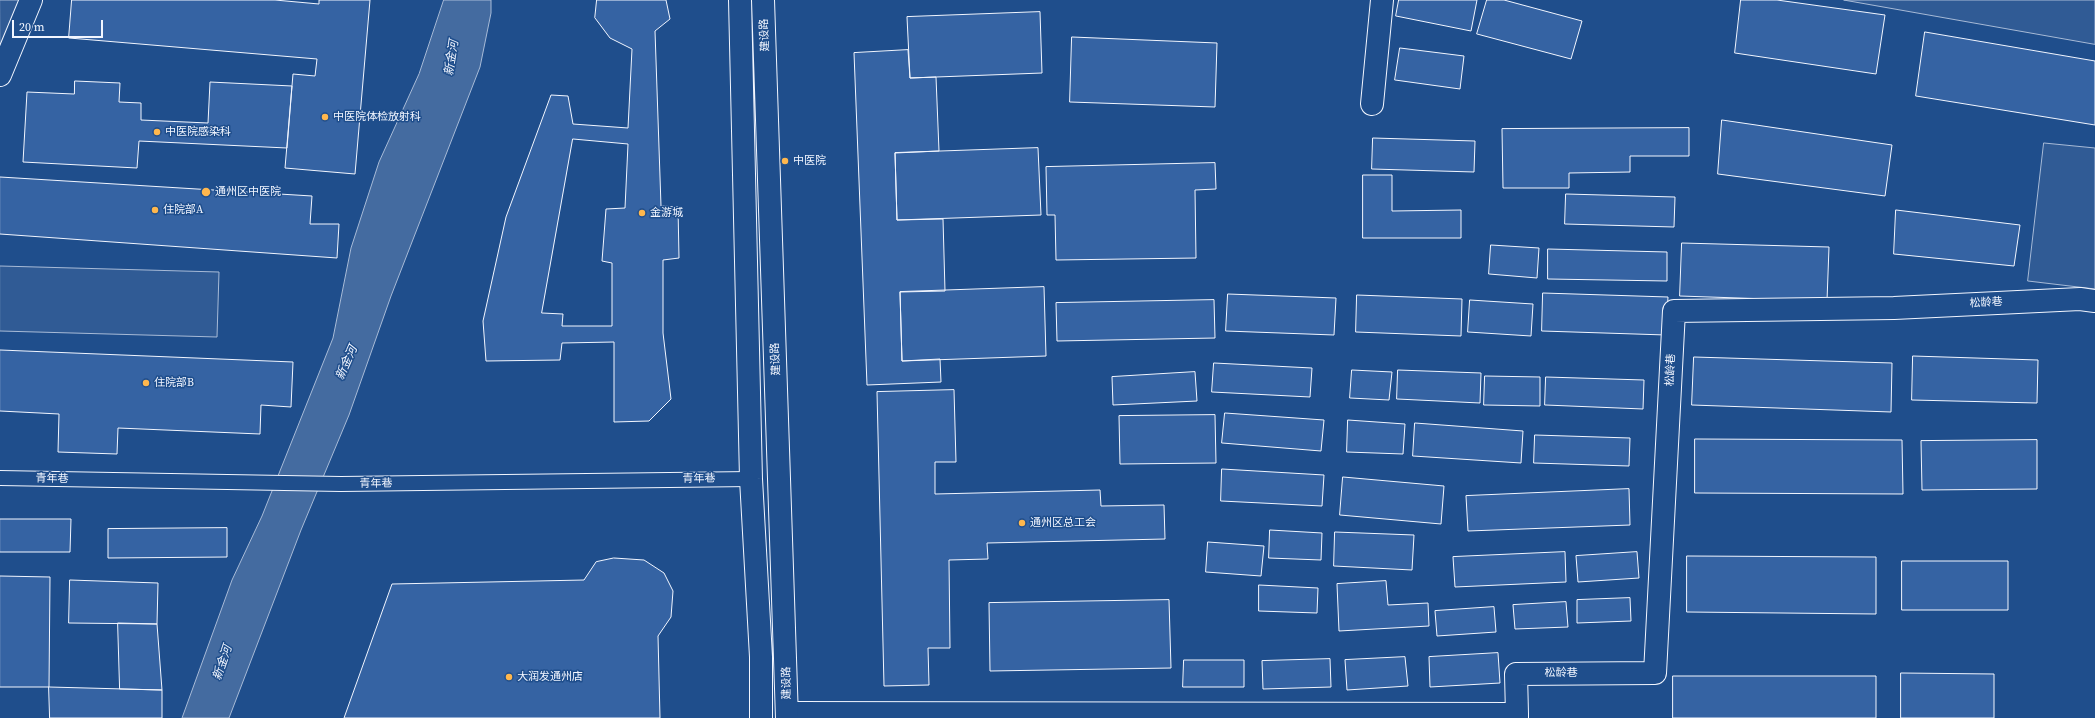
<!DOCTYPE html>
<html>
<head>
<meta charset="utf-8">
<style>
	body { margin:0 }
	#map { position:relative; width:2095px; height:718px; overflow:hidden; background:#1f4e8c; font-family:"Source Serif 4",serif }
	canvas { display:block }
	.scale { position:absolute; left:12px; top:20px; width:91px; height:18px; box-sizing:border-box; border:2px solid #f2f6ff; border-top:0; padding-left:5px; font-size:12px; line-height:14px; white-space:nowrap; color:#f2f6ff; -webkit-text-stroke:3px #1f4e8c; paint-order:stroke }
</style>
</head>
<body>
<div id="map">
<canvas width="2095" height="718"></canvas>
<div class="scale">20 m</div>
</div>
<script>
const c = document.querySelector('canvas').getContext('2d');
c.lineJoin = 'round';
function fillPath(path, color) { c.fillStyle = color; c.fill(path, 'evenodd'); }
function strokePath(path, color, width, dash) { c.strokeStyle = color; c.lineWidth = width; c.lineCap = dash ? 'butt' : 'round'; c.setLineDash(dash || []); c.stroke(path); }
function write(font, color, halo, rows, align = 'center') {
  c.font = font + ' "Source Serif 4","Noto Sans SC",serif'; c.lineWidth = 3; c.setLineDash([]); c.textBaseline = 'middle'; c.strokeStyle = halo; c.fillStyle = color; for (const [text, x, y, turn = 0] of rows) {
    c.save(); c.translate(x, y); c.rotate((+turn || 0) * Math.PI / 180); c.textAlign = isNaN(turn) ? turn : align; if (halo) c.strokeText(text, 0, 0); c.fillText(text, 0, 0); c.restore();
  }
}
const green = new Path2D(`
	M0 0H31L0 75Z
	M1844 0H2095V44Z
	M2044 143 2095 148V289L2028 281Z
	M0 266 219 272 217 337 0 331Z`);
fillPath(green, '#305b95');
strokePath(green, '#a8bbd7', 1);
const water = new Path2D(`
	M444 0H491V13L480 67 391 296 349 415 301 530 229 718H182L232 580 262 516 333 338 351 248 379 162 419 74Z`);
fillPath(water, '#446ba0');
strokePath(water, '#a8bbd7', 1);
const building = new Path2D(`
	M72 0H275L319 4V0H370L355 174 285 168 293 74 315 76 317 59 69 38Z
	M597 0H666L670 19 655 31 661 206 678 207 679 258 663 260V333L671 399 649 421 614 422V342L562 343 560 360 486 361 483 321 506 217 551 95 568 96 573 124 628 128 632 49 610 38 595 18ZM573 139 628 144 625 208 606 209 602 261 612 263V326H562L563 314 542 313Z
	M1399 0H1477L1471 31 1396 16Z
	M1487 0H1504L1582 21 1571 59 1477 34Z
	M1741 0H1777L1885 15 1876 74 1735 53Z
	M1040 12 1042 73 910 78 907 17Z
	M1925 32 2095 61V125L1916 96Z
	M1072 37 1217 43 1215 107 1070 102Z
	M1400 48 1464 56 1460 89 1395 80Z
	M908 50 910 78 936 77 939 151 895 153 897 220 943 219 945 291 900 292 902 361 940 359 941 382 867 385 854 53Z
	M75 81 120 83 119 102 141 103V120L208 123 210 82 292 86 287 148 139 141 137 168 23 162 27 92 74 94Z
	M1722 120 1892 145 1885 196 1718 174Z
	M1689 128V156H1630V172L1569 173V188H1503L1502 129Z
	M1373 138 1475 141 1474 172 1372 169Z
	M1038 148 1041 215 897 220 895 153Z
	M1215 163 1216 189 1195 190 1196 258 1056 260 1055 215H1047L1046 167Z
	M1363 175H1392V211L1461 210V238H1363Z
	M0 177 312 196 310 224H339L337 258 0 234Z
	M1566 194 1675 197 1674 227 1565 224Z
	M1896 210 2020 225 2014 266 1894 254Z
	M1682 243 1829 247 1827 301 1680 296Z
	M1491 245 1539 248 1537 278 1489 274Z
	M1548 249 1667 252V281L1548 279Z
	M1044 287 1046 356 902 361 900 292Z
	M1543 293 1668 297 1666 335 1542 331Z
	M1228 294 1336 298 1334 335 1226 331Z
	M1357 295 1462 299 1461 336 1356 332Z
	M1214 300 1215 338 1057 341 1056 303Z
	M1470 300 1533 304 1531 336 1468 332Z
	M0 350 293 362 291 407 261 405 260 434 118 428 117 454 58 452 59 414 0 411Z
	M1913 356 2038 360 2037 403 1912 400Z
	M1694 357 1892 363 1891 412 1692 405Z
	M1214 363 1312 368 1310 397 1212 392Z
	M1352 370 1392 372 1389 400 1350 398Z
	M1398 370 1481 373 1480 403 1397 399Z
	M1195 372 1197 401 1113 405 1112 377Z
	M1485 376 1540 377V406L1484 405Z
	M1546 377 1644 380 1643 409 1545 405Z
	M954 390 956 462H935V494L1100 490 1101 506 1164 505 1165 539 987 543 988 559 949 560 950 648H928L929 685 884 686 877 392Z
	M1225 413 1324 420 1321 451 1222 443Z
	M1215 415 1216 463 1120 464 1119 416Z
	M1348 420 1405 424 1403 454 1347 452Z
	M1415 423 1523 431 1521 463 1413 456Z
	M1535 435 1630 438 1629 466 1534 463Z
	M1695 439 1902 440 1903 494 1695 493Z
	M2037 440V489L1922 490 1921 441Z
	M1222 469 1324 475 1322 506 1221 501Z
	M1343 477 1444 486 1441 524 1340 515Z
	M1629 489 1630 525 1468 531 1466 496Z
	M0 519H71L70 552H0Z
	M227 528V557L108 558V529Z
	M1270 530 1322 533 1321 560 1269 558Z
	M1335 532 1414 535 1412 570 1334 566Z
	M1208 542 1264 546 1261 576 1206 572Z
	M1565 552 1566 582 1455 587 1453 557Z
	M1637 552 1639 578 1578 582 1576 556Z
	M1687 556 1876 557V614L1687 612Z
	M614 558 644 560 664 573 673 591 671 617 658 636 660 718H344L392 584 584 580 596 562Z
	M1902 561H2008V610H1902Z
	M0 576 50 577 49 687H0Z
	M70 580 158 583 157 624 69 623Z
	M1386 581 1388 605 1428 603 1429 626 1339 631 1337 584Z
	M1259 585 1318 588 1317 613 1259 611Z
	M1630 598 1631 621 1577 623V600Z
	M1169 600 1171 668 990 671 989 603Z
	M1566 602 1568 627 1515 629 1513 605Z
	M1494 607 1496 632 1437 636 1435 611Z
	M118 623 157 624 162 690 120 689Z
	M1498 653 1500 683 1430 687 1429 657Z
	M1405 657 1408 686 1347 690 1345 660Z
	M1330 659 1331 687 1263 689 1262 661Z
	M1184 660H1244V687H1183Z
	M1901 673 1994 674V718H1901Z
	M1673 676H1876V718H1673Z
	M49 687 162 690V718H50Z`);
fillPath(building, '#3563a3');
strokePath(building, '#f2f6ff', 1);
const lane = new Path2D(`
	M0 478 341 484 751 479`);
const street = new Path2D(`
	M0 75 31 0
	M1372 104 1382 0
	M787 713 1517 714V718
	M1517 714 1516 674 1655 673 1674 311 1894 308 2080 299 2095 301`);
const secondary = new Path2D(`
	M740 0 751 479 761 657V718
	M763 0 787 718`);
strokePath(lane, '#f2f6ff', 16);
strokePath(street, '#f2f6ff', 24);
strokePath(secondary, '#f2f6ff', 24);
strokePath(lane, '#1f4e8c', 14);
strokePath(street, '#1f4e8c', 22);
strokePath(secondary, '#1f4e8c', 22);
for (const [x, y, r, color] of [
	[325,117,4,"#ffb74d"],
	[157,132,4,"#ffb74d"],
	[785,161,4,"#ffb74d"],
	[206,192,5,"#ffb74d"],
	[155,210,4,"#ffb74d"],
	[642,213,4,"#ffb74d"],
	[146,383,4,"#ffb74d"],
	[1022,523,4,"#ffb74d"],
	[509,677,4,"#ffb74d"]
]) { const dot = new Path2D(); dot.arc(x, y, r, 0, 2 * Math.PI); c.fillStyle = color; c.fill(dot); strokePath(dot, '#1f4e8c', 1.5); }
write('11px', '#f2f6ff', '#1f4e8c', [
	["建设路",765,35,-92],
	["松龄巷",1986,303,-3],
	["建设路",776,359,-92],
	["松龄巷",1671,370,-87],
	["青年巷",52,479,1],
	["青年巷",699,479,-1],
	["青年巷",376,484,-1],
	["松龄巷",1561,673],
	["建设路",787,683,-91]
]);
write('11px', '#f2f6ff', '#1f4e8c', [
	["中医院体检放射科",333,117],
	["中医院感染科",165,132],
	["中医院",793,161],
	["通州区中医院",215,192],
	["住院部A",163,210],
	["金游城",650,213],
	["住院部B",154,383],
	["通州区总工会",1030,523],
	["大润发通州店",517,677]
], 'left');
write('italic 12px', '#f2f6ff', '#1f4e8c', [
	["新金河",452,58,-81],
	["新金河",347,363,-66],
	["新金河",223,663,-71]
]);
</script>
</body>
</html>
